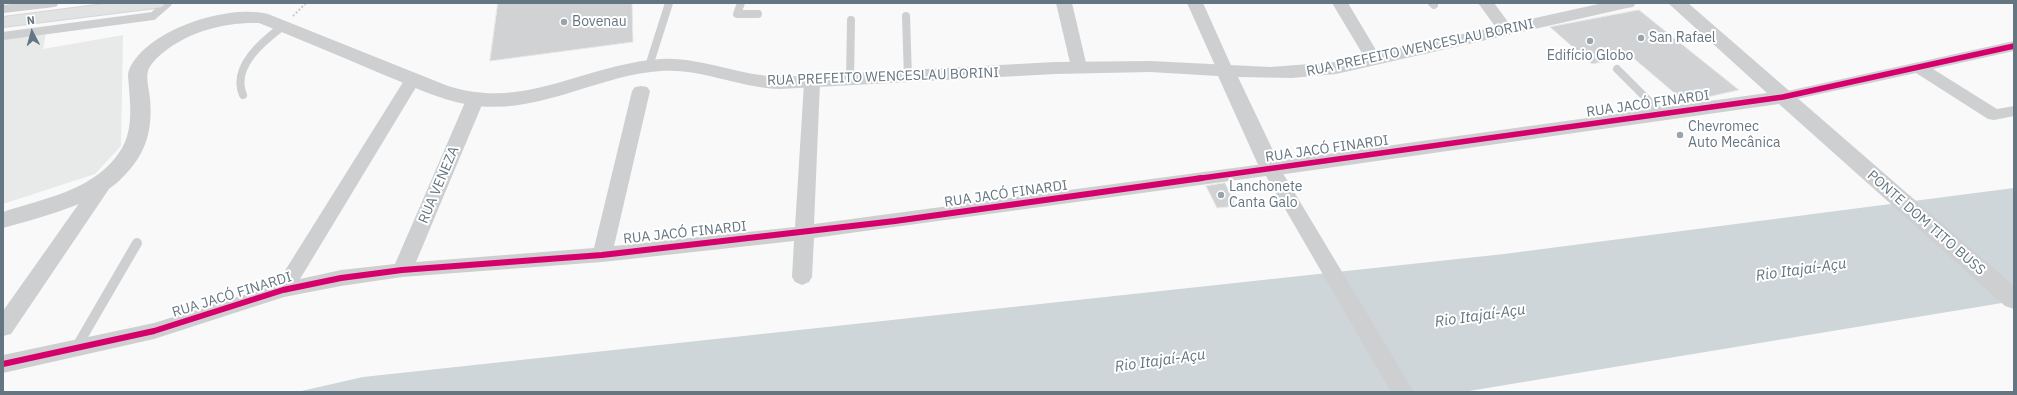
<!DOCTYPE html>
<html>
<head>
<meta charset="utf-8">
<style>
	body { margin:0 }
	#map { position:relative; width:2017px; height:395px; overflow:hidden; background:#f9f9f9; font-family:"IBM Plex Sans",sans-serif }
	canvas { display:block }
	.frame { position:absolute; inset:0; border:4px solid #657683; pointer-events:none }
	.north { position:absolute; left:12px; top:12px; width:40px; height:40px; -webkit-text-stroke:3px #fff; paint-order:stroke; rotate:354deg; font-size:11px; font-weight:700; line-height:16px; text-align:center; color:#657683 }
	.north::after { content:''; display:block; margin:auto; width:14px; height:18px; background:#657683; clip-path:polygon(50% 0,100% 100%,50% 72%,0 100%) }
</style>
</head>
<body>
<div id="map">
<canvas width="2017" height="395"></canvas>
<div class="frame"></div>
<div class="north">N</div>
</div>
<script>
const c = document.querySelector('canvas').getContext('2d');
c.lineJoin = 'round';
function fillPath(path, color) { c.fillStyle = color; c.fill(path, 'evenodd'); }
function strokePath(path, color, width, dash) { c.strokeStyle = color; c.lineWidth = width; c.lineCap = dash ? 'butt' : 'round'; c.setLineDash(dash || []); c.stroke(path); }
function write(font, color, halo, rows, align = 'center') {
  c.font = font + ' "IBM Plex Sans",sans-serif'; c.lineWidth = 4; c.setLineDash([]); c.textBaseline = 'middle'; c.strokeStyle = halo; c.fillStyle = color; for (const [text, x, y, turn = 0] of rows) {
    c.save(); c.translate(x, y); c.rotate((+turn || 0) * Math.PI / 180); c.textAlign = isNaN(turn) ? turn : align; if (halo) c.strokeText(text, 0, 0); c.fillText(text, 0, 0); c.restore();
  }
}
fillPath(new Path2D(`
	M46 33 43 49 123 35 121 146 95 174 3 204V38Z`), '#e8e9e9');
fillPath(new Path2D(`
	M2014 188V301L1463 392H297L363 377 1504 254Z`), '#ced6d9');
const building = new Path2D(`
	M498 3H632L633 42 490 61Z
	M1639 10 1739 90 1685 102 1631 56 1592 64 1550 27Z
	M1225 183 1236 206 1217 208 1206 186Z`);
fillPath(building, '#d0d2d3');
strokePath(building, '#e8e8e8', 1);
const trunk = new Path2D(`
	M112 3H165L162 7 156 8 3 27V17Z`);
strokePath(trunk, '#d5d6d6', 2);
strokePath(new Path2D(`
	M293 16 306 3`), '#cbcccd', 2, [2, 2]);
strokePath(new Path2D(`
	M741 3 737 14H758
	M1432 3 1434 5
	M3 9 54 3
	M906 16 908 78
	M3 36 153 16 168 3
	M649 66 669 3
	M1617 69 1662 114
	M850 81 851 20
	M243 95C231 67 263 41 283 26`), '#cecfd0', 8);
strokePath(new Path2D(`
	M76 348 137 243`), '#cecfd0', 10);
fillPath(new Path2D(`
	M1056 3H1072L1087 67 1085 71 1079 72 1073 71 1071 67Z
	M1187 3H1203L1234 72 1232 76 1226 77 1220 76 1218 72Z
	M1332 3H1348L1382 60 1380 63 1374 65 1368 63Z
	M1478 3H1494L1514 30 1512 33H1500Z
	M2014 41V51L1933 69 1997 109 2014 106V116L1994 120 1988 119 1916 73 1783 102 1777 101 1774 97 1777 93 1783 92Z
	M413 74 419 75 421 79 300 279 341 270 395 264 466 100 469 96 475 95 481 96 484 100 416 262 594 248 632 91 635 87 641 86 647 87 650 91 614 246 795 227 804 83 806 79 812 78 818 79 820 83 814 224 1271 163 1278 165 1414 392H1391L1266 176 814 238 812 277 809 282 802 285 795 282 792 277 794 241 602 262 402 277 341 286 284 297 154 339 3 373V355L154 323 276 285 405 79 407 75Z
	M104 176 111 178 113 182 111 186 11 334 3 336V311L97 178Z`), '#cecfd0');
fillPath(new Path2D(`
	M1603 3H1636L1633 7 1627 8 1336 74 1292 78 1238 77 1278 161 1767 93 1668 3H1688L2014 286V309L2005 306 1779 104 1271 176 1263 174 1260 169 1218 76 1150 72 1055 74 780 89C740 88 701 68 661 71 597 75 537 116 471 105 438 100 408 84 377 72 338 55 299 39 259 23 224 22 185 32 158 57 155 60 149 66 148 71 146 79 149 90 150 98 153 133 145 156 120 180 97 203 35 219 3 228V212C42 199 90 191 116 157 133 136 131 113 129 88 129 83 127 75 129 70 147 29 228 4 268 14L448 86C525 111 585 64 661 59 701 57 740 76 780 77L1055 62 1150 61 1270 67 1336 62Z`), '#cecfd0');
fillPath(trunk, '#e1e2e2');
strokePath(new Path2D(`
	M1195 179 1783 97 2014 46`), '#d6006c', 5.5);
strokePath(new Path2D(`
	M3 364 154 331 283 290 341 278 402 270 602 255 895 221 1202 178`), '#d6006c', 6);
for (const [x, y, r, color] of [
	[564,22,4,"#99a4ac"],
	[1641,38,4,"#99a4ac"],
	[1590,41,4,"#99a4ac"],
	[1680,135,4,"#99a4ac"],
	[1221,195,4,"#99a4ac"]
]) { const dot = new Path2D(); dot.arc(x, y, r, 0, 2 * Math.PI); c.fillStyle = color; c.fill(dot); strokePath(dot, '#fff', 1.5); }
write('14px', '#657683', '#fff', [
	["Bovenau",572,22],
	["San Rafael",1649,38],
	["Edifício Globo",1590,56,"center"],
	["Chevromec",1688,127],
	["Auto Mecânica",1688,143],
	["Lanchonete",1229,187],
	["Canta Galo",1229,203]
], 'left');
write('14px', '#657683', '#fff', [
	["RUA PREFEITO WENCESLAU BORINI",1420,48,-12],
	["RUA PREFEITO WENCESLAU BORINI",883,77,-2],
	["RUA JACÓ FINARDI",1648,104,-8],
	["RUA JACÓ FINARDI",1327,149,-8],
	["RUA VENEZA",439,185,-67],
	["RUA JACÓ FINARDI",1006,194,-8],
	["PONTE DOM TITO BUSS",1926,223,41],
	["RUA JACÓ FINARDI",685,233,-6],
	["RUA JACÓ FINARDI",232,295,-17]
]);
write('italic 15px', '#60757c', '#fff', [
	["Rio Itajaí-Açu",1801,270,-8],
	["Rio Itajaí-Açu",1480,316,-8],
	["Rio Itajaí-Açu",1160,361,-8]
]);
</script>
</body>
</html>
